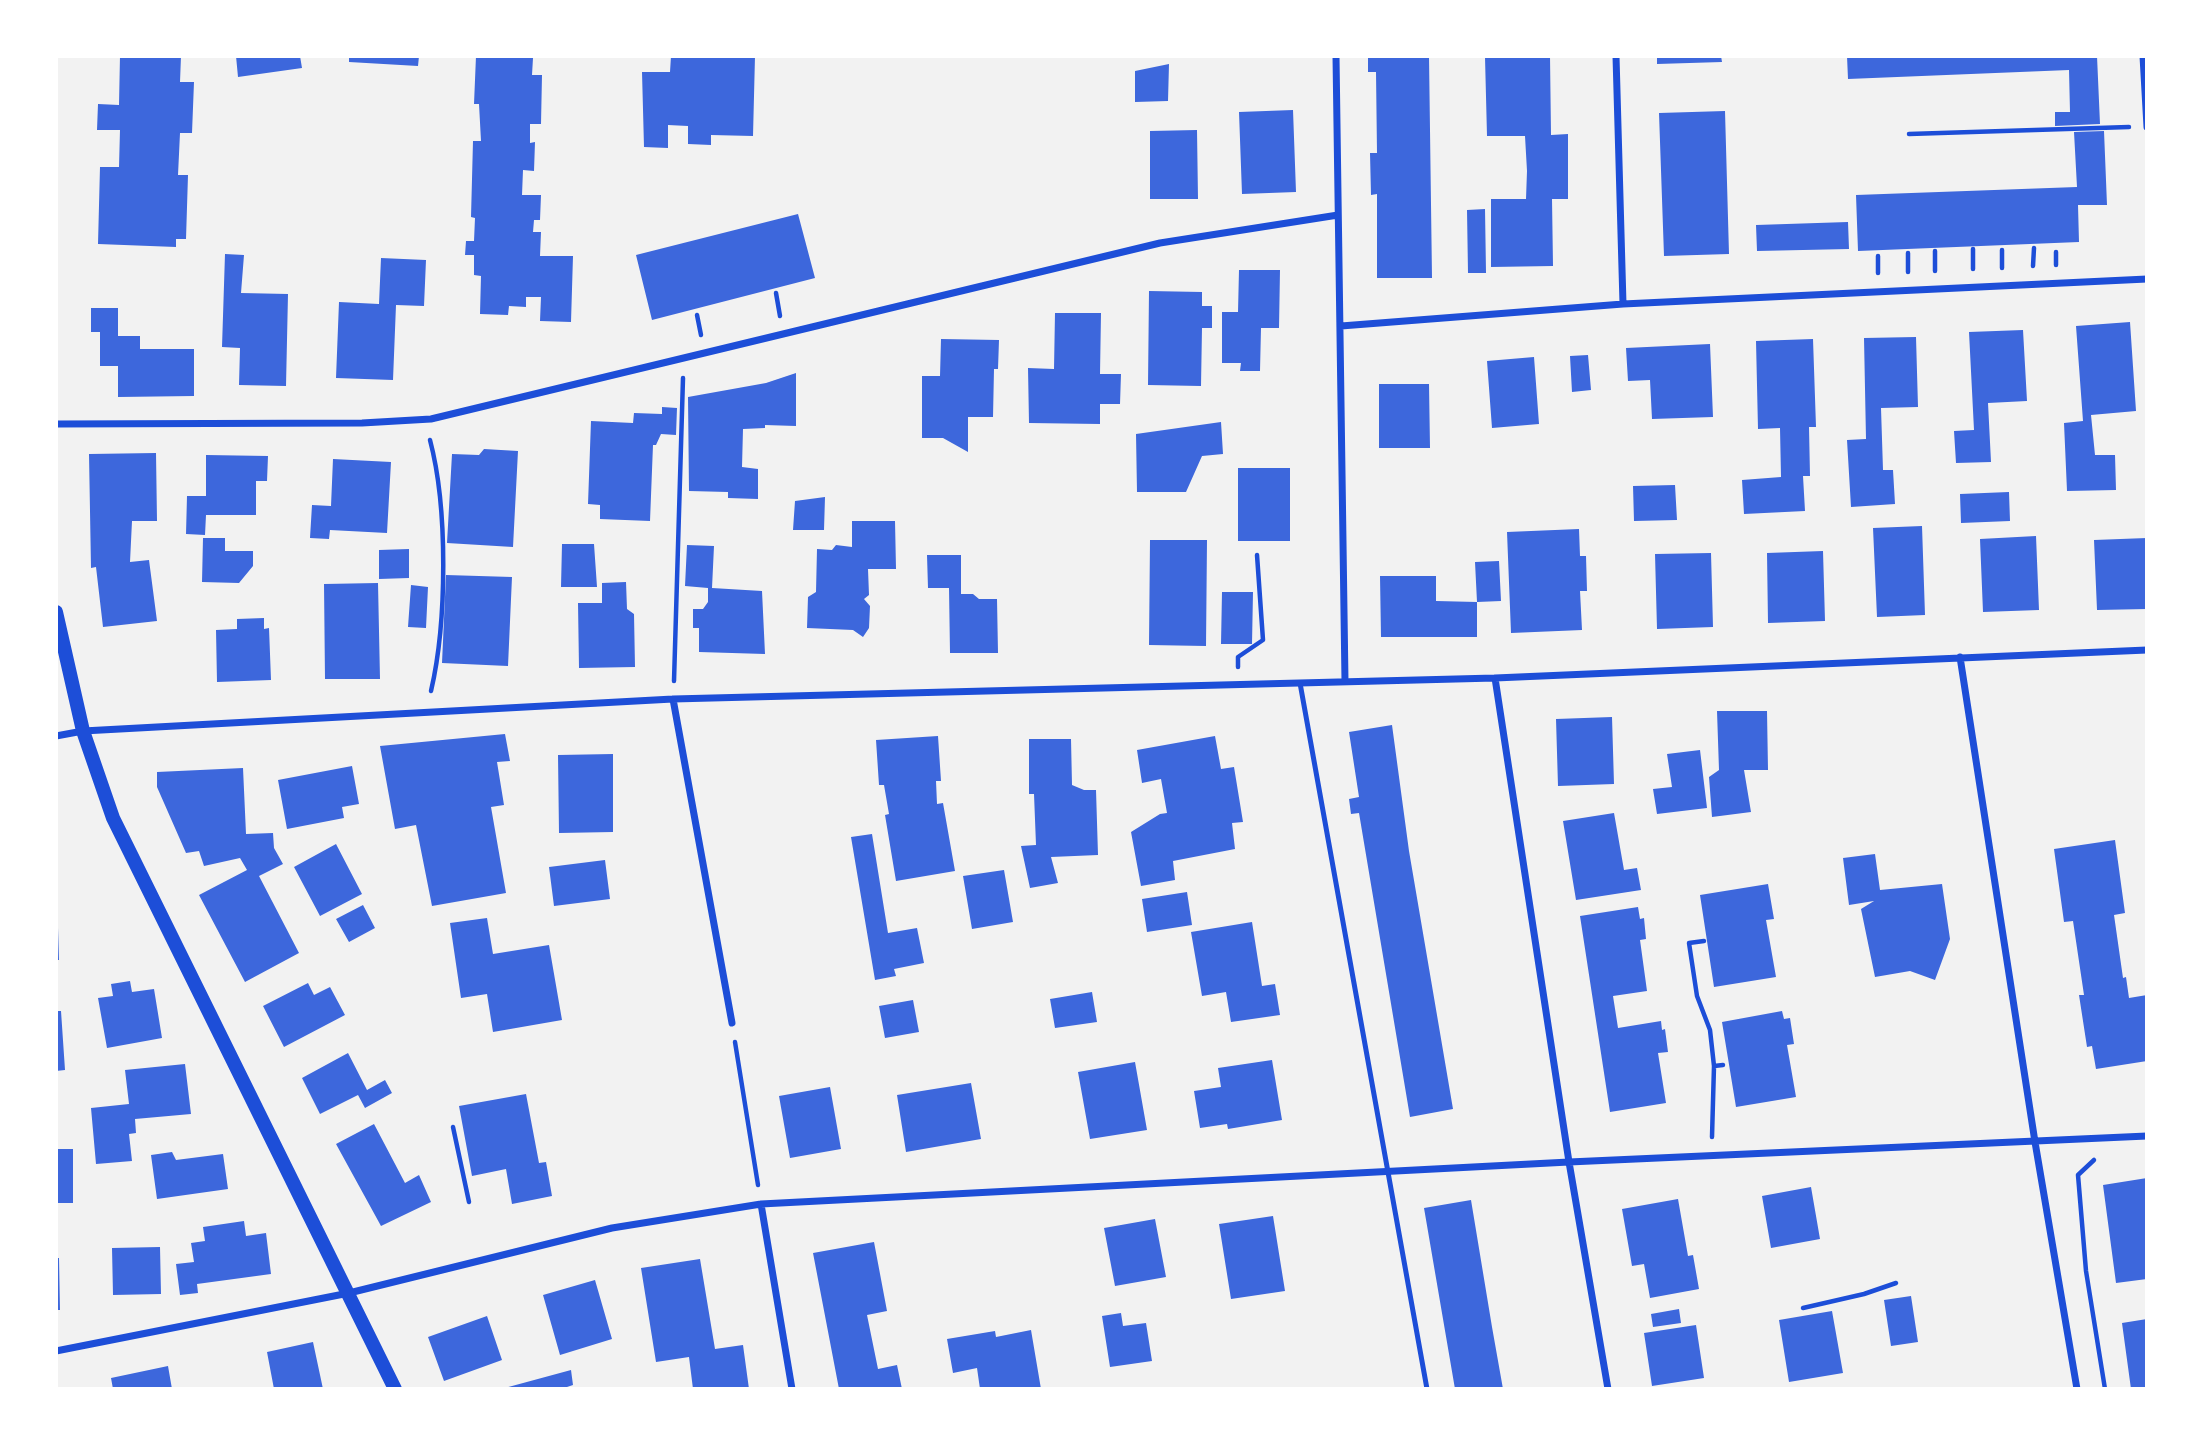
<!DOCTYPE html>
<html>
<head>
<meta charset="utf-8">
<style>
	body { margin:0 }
	#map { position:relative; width:2203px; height:1445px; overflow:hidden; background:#f2f2f2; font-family:"Public Sans",sans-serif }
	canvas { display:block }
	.frame { position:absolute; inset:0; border:58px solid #fff; pointer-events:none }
</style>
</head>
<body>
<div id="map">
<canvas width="2203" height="1445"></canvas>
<div class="frame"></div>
</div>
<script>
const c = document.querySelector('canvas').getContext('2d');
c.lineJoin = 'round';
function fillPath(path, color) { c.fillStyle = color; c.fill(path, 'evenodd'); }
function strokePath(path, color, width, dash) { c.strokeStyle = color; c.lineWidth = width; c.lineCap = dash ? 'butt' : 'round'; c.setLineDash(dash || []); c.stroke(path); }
fillPath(new Path2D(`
	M120 56H181L180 82H194L192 133H180L178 175H188L186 239H176V247L98 244 100 167H119L120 130H97L98 104 119 105Z
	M236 56H300L302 68 238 77Z
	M349 56H419L418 66 349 62Z
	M476 56H529L533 58 532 75H542L541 124H530V143L535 142 534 171 523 170 522 195H541L540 220H534L533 232H541L540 256H573L571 322 540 321 541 297H526V307L509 306 508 315 480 314 481 276 474 275V255H465L466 241H474L475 218 471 217 473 141H481L479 104H474Z
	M671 56H755L753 136 711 135V145L688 144V126L668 125V148L644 147 642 72H670Z
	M1368 56H1429L1432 278H1377V194L1371 195 1370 153H1377L1376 72H1368Z
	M1550 56 1551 135 1568 134V199H1552L1553 266 1491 267V199H1526L1527 171 1525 136H1487L1485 57Z
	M1657 56H1721L1722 62 1657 64Z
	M1847 56H2097L2100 124 2055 126V112H2070L2069 70 1848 79Z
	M1169 64 1168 101 1135 102V71Z
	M1293 110 1296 192 1242 194 1239 112Z
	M1725 111 1729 254 1664 256 1659 113Z
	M1197 130 1198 199H1150V131Z
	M2104 131 2107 205H2078L2079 242 1858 251 1856 195 2077 187 2074 132Z
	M1485 209 1486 273H1468L1467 210Z
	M798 214 815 278 652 320 636 255Z
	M1848 222 1849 249 1757 251 1756 225Z
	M225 254 244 255 241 293 288 294 286 386 239 385 240 348 222 347Z
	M381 258 426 260 424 306 396 305 393 380 336 378 339 302 379 304Z
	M1239 270H1280L1279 328H1261L1260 371H1240L1241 363H1222V312H1238Z
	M1149 291 1202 292V306H1212V328H1202L1201 386 1148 385Z
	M91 308H118V336H140V349H194V396L118 397V366H100V332H91Z
	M1055 313H1101L1100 374H1121L1120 404H1100V424L1029 423 1028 368 1054 369Z
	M2130 322 2136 411 2091 415 2095 455H2115L2116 490 2067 491 2064 423 2083 421 2076 326Z
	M2023 330 2027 401 1988 403 1991 462 1956 463 1954 431 1974 430 1969 332Z
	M1916 337 1918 407 1881 408 1883 470H1893L1895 504 1851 507 1847 440 1866 439 1864 338Z
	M941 339 999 340 998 369H994L993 417H968V452L943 438H922V376H940Z
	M1813 339 1816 427H1809L1810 476H1803L1805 511 1744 514 1742 480 1781 477 1780 428 1758 429 1756 341Z
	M1710 344 1713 417 1652 419 1650 380 1628 381 1626 348Z
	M1588 355 1591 390 1572 392 1570 356Z
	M1534 357 1539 424 1492 428 1487 361Z
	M796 373V426L765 425V428L743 429 742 467 758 469V499L728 498V492L689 491 688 397 766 383Z
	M1379 384H1429L1430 448H1379Z
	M662 407 677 408 676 435 661 434 656 445H653L650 521 600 519V505L588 504 591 421 633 423 634 413 662 414Z
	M1221 422 1223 454 1202 456 1186 492H1137L1136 434Z
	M484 449 518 451 513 547 447 543 452 454 479 455Z
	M156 453 157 521H132L130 562 149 560 157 621 103 627 96 567 91 568 89 454Z
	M206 455 268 456 267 481H256V515H206L205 535 186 534 187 496H206Z
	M333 459 391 462 387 533 330 530 329 539 310 538 312 505 331 506Z
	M1238 468H1290V541H1238Z
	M1675 485 1677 520 1634 521 1633 486Z
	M2009 492 2010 521 1961 523 1960 494Z
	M825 497 824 530H793L795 501Z
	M852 521H895L896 569H868L869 595 864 599 870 606 869 628 863 637 853 630 807 628 808 597 816 592 817 549 832 550 836 545 852 547Z
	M1922 526 1925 615 1877 617 1873 528Z
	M1579 529 1580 556H1586L1587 591H1580L1582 630 1511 633 1507 532Z
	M2036 536 2039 610 1983 612 1980 539Z
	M203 538H225V551H253V566L239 583 202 582Z
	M2147 538V609L2097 610 2094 540Z
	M1150 540H1207L1206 646 1149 645Z
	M562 544H594L597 587H561Z
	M687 545 714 546 712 588 762 591 765 654 699 652V628H693V609H703L708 602V588L685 586Z
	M409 549V578L379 579V550Z
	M1823 551 1825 621 1768 623 1767 553Z
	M1711 553 1713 627 1657 629 1655 554Z
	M927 555H961V594H973L979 599H997L998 653H950L949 588H928Z
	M1499 561 1501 601 1477 602 1475 562Z
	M446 575 512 577 508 666 442 663Z
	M1380 576H1436V601L1477 602V637H1381Z
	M626 582 627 609 634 614 635 667 579 668 578 603H602V583Z
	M378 583 380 679H325L324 584Z
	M411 585 428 587 426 628 408 627Z
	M1222 592H1253L1252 644H1221Z
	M264 618V629L269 628 271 680 217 682 216 630 237 629V619Z
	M1717 711H1767L1768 770H1744L1751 812 1712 817 1709 777 1719 770Z
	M1612 717 1614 784 1558 786 1556 719Z
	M1392 725 1409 851 1453 1109 1410 1117 1359 813 1351 814 1349 799 1359 797 1349 732Z
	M505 734 510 761 497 762 504 805 491 807 506 893 432 906 416 825 395 829 380 746Z
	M938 736 941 781H936L937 804 943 803 955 871 896 881 885 815 889 814 884 785H879L876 740Z
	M1215 736 1221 769 1234 767 1243 822 1232 823 1235 849 1173 861 1175 880 1141 886 1131 832 1160 814 1167 813 1161 779 1142 783 1137 750Z
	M1029 739H1071L1072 785 1084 790H1096L1098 855 1051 857 1058 883 1030 888 1021 846 1036 845 1034 794H1029Z
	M1700 750 1707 808 1657 814 1653 789 1672 787 1667 754Z
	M613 754V832L559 833 558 755Z
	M352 766 359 804 342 807 344 818 287 829 278 780Z
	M243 768 246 834 273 833 274 848 283 864 259 876 299 953 245 982 199 895 247 870 240 858 204 866 199 851 186 853 157 787V772Z
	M1614 813 1624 870 1637 868 1641 890 1576 900 1563 821Z
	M872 834 888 933 917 928 924 963 894 969 896 976 875 980 851 837Z
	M2115 840 2125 913 2114 915 2123 978 2126 977 2129 998 2147 995V1061L2096 1069 2092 1046 2087 1047 2079 995H2084L2073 921 2064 922 2054 849Z
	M336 844 362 894 320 916 294 867Z
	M1875 854 1880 890 1942 884 1950 939 1935 980 1910 971 1875 977 1861 909 1874 901 1849 905 1843 858Z
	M605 860 610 899 554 906 549 867Z
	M1004 870 1013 922 972 929 963 876Z
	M1768 884 1774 919 1766 920 1776 977 1714 987 1700 895Z
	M1187 892 1192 925 1147 932 1142 899Z
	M363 905 375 928 349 942 336 919Z
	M1638 907 1640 919 1644 918 1646 939 1640 940 1647 991 1613 996 1618 1028 1661 1021 1662 1030 1665 1029 1668 1052 1658 1053 1666 1103 1610 1112 1580 916Z
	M487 918 493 954 549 945 562 1020 493 1032 487 994 461 998 450 923Z
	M1252 922 1262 986 1275 984 1280 1015 1231 1022 1226 992 1202 996 1191 932Z
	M56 928H58L59 960H56Z
	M130 981 132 992 154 989 162 1038 107 1048 98 998 113 996 111 984Z
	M308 983 314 995 330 987 345 1015 284 1047 263 1006Z
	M1092 992 1097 1022 1055 1028 1050 999Z
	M913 1000 919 1032 885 1038 879 1006Z
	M56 1011H61L65 1070 56 1071Z
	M1782 1011 1784 1019 1790 1018 1794 1044 1787 1045 1796 1097 1736 1107 1722 1022Z
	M348 1053 367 1090 385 1080 392 1093 365 1108 358 1095 320 1114 302 1078Z
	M1272 1060 1282 1120 1228 1129 1227 1124 1200 1128 1194 1091 1221 1087 1218 1068Z
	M1135 1062 1147 1130 1090 1139 1078 1072Z
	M185 1064 191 1114 135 1119 136 1133 129 1134 132 1161 96 1164 91 1108 129 1104 125 1070Z
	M971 1083 981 1139 906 1152 897 1095Z
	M830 1087 841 1149 790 1158 779 1096Z
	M526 1094 539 1163 546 1162 552 1196 512 1204 506 1169 472 1176 459 1106Z
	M374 1124 405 1183 419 1175 431 1202 381 1226 336 1144Z
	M56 1149H73V1203H56Z
	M172 1152 176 1160 223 1154 228 1189 157 1199 151 1155Z
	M2147 1178V1279L2116 1283 2103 1185Z
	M1811 1187 1820 1239 1771 1248 1762 1196Z
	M1678 1199 1688 1256 1693 1255 1699 1289 1650 1298 1644 1264 1632 1266 1622 1209Z
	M1471 1200 1492 1327 1503 1389H1455L1424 1208Z
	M1273 1216 1285 1291 1231 1299 1219 1224Z
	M1155 1219 1166 1277 1115 1286 1104 1228Z
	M244 1221 246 1236 266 1233 271 1274 197 1284 198 1293 180 1295 176 1264 194 1262 191 1243 205 1241 203 1227Z
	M874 1242 887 1311 867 1315 878 1369 897 1365 902 1389H839L813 1253Z
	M160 1247 161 1294 113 1295 112 1248Z
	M56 1258H59L60 1310H56Z
	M700 1259 715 1349 743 1345 749 1389H693L689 1357 656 1362 641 1268Z
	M595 1280 612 1339 560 1355 543 1295Z
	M1911 1296 1918 1342 1891 1346 1884 1300Z
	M1679 1309 1681 1323 1653 1327 1651 1314Z
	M1832 1311 1843 1373 1789 1382 1779 1320Z
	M1121 1313 1123 1326 1146 1323 1152 1361 1110 1367 1102 1316Z
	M487 1316 502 1360 444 1381 428 1337Z
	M2147 1319V1389H2131L2122 1323Z
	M1696 1325 1704 1378 1652 1386 1644 1333Z
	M1031 1330 1041 1389H980L977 1368 953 1373 947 1339 995 1331 996 1337Z
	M313 1342 323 1389H274L267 1352Z
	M168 1366 172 1389H113L111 1378Z
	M571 1370 573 1385 561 1389H501Z`), '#3d67dc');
strokePath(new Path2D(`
	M1909 134 2129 127
	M1973 249V269
	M1878 256V273
	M2056 265V252
	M2033 266 2034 248
	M2002 268V250
	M1935 271V251
	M1908 272V253
	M776 293 780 316
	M697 315 701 335
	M430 440C448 508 447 622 431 691
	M1238 667V657L1263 640 1257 555
	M674 681 683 378
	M1704 941 1689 943 1697 996 1710 1030 1714 1066 1712 1137
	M735 1042 758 1185
	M1714 1066 1723 1065
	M453 1127 469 1202
	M2094 1160 2078 1175 2086 1271 2105 1389
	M1803 1308 1864 1294 1896 1283`), '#1d4ed8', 4.5);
strokePath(new Path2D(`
	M1300 683 1427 1389`), '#1d4ed8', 5);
strokePath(new Path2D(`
	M1336 56 1345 681
	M1616 56 1623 304
	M2143 56 2147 127
	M1341 326 1623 304 2147 279
	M56 424 362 423 431 419 1160 243 1338 215
	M1960 657 2035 1142 2077 1389
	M1495 678 1569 1162 1608 1389
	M673 699 732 1023
	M56 736 83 731 673 699 1495 678 2147 650
	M761 1204 792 1389
	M56 1351 349 1293 612 1228 761 1204 1569 1162 2147 1136`), '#1d4ed8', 7);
strokePath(new Path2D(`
	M56 612 83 731 113 818 395 1389`), '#1d4ed8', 14);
</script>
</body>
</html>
